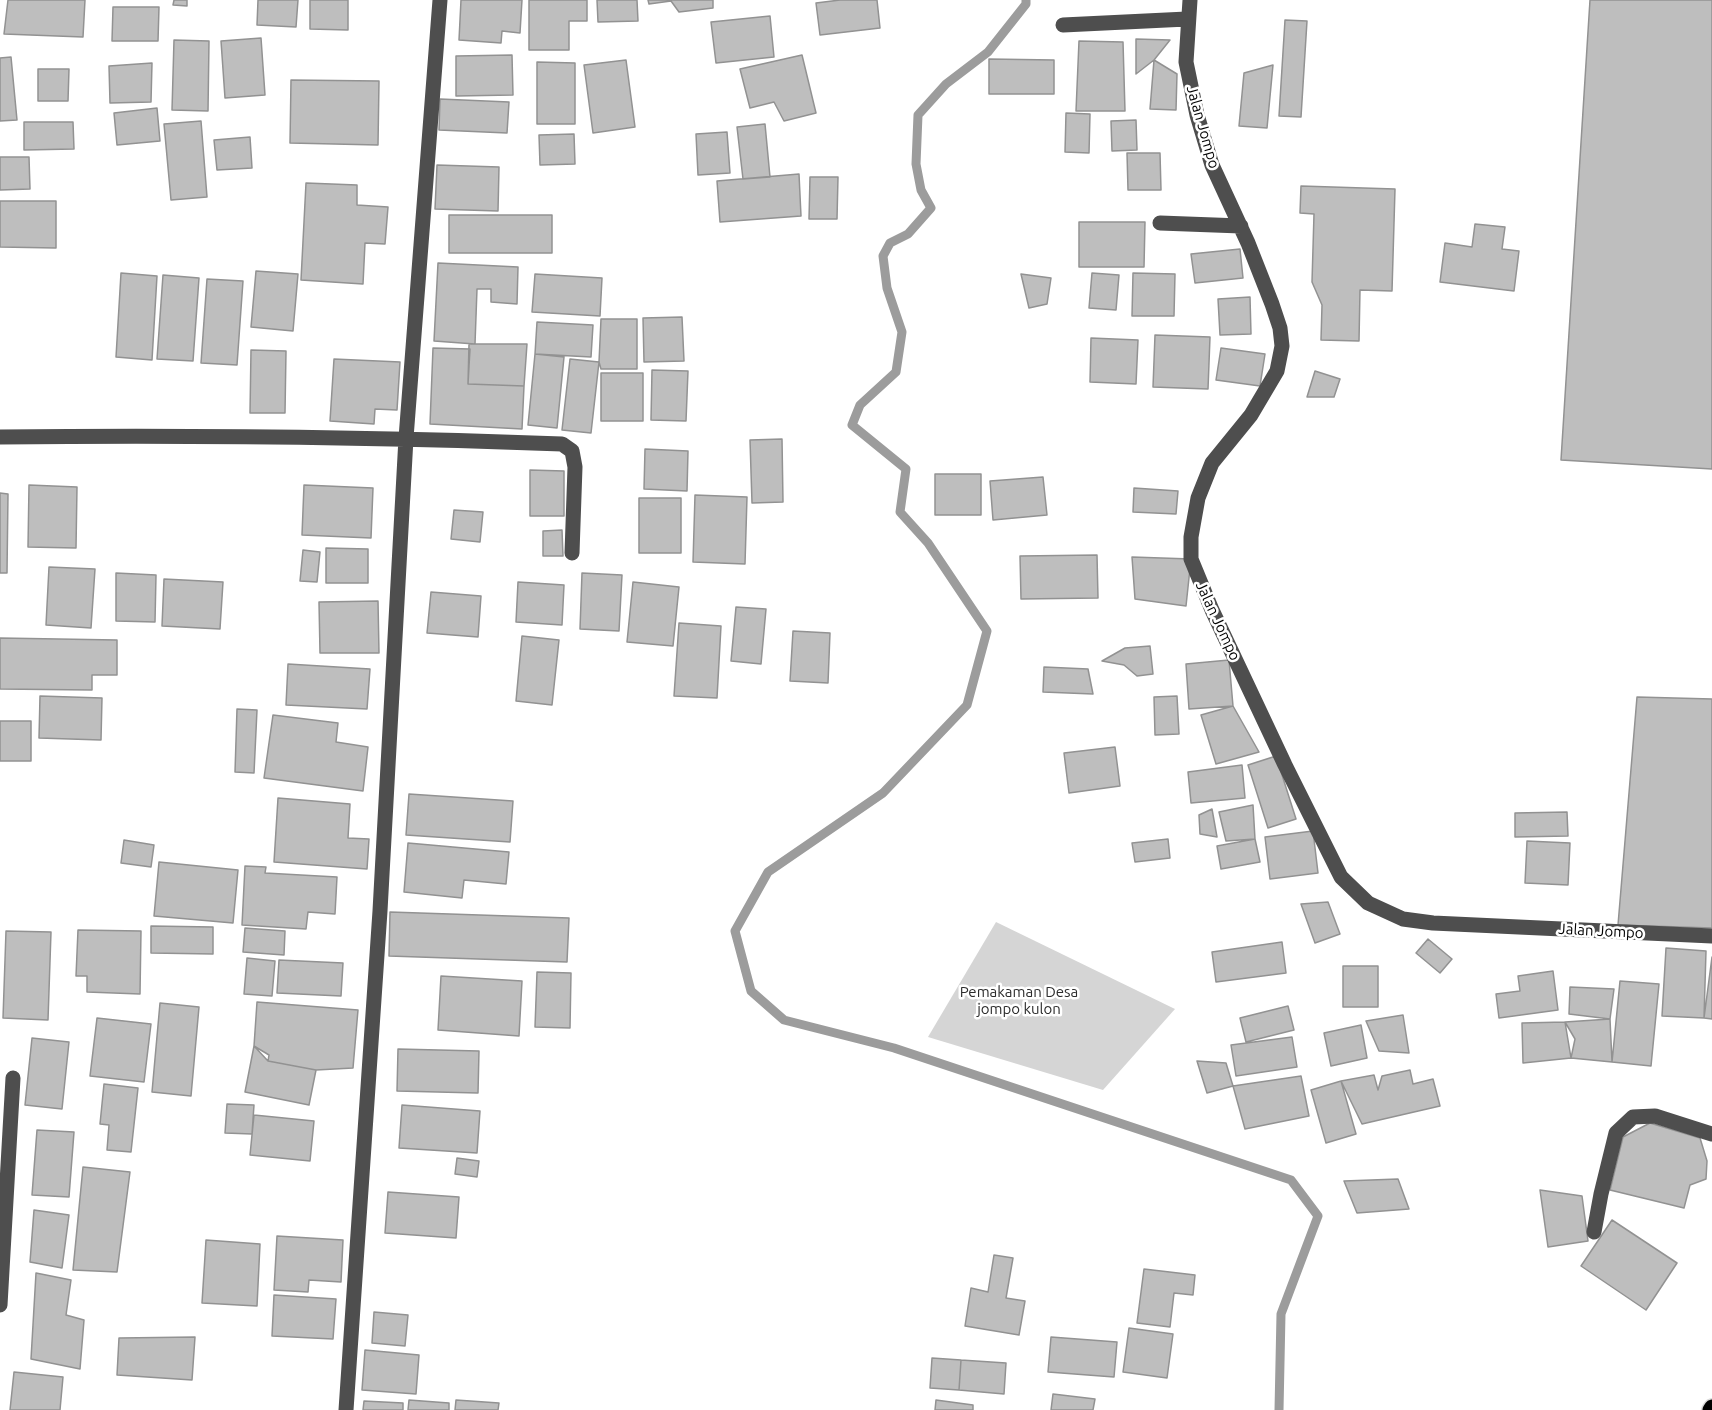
<!DOCTYPE html>
<html>
<head>
<meta charset="utf-8">
<style>
	body { margin:0 }
	canvas { display:block; background:#fff }
</style>
</head>
<body>
<canvas width="1712" height="1410"></canvas>
<script>
const c = document.querySelector('canvas').getContext('2d');
c.lineJoin = 'round';
function fillPath(path, color) { c.fillStyle = color; c.fill(path, 'evenodd'); }
function strokePath(path, color, width, dash) { c.strokeStyle = color; c.lineWidth = width; c.lineCap = dash ? 'butt' : 'round'; c.setLineDash(dash || []); c.stroke(path); }
function write(font, color, halo, rows, align = 'center') {
  c.font = font + ' Ubuntu,sans-serif'; c.lineWidth = 5; c.setLineDash([]); c.textBaseline = 'middle'; c.strokeStyle = halo; c.fillStyle = color; for (const [text, x, y, turn = 0] of rows) {
    c.save(); c.translate(x, y); c.rotate((+turn || 0) * Math.PI / 180); c.textAlign = isNaN(turn) ? turn : align; if (halo) c.strokeText(text, 0, 0); c.fillText(text, 0, 0); c.restore();
  }
}
fillPath(new Path2D(`
	M996 922 1175 1009 1103 1090 928 1037Z`), '#d5d5d5');
strokePath(new Path2D(`
	M1026 0V4L988 52 946 84 918 115 916 164 921 190 931 208 908 234 890 243 883 256 887 288 902 332 896 372 860 405 852 425 906 469 900 512 928 543 987 631 967 705 883 793 768 872 735 931 751 991 784 1020 894 1048 1291 1180 1318 1216 1281 1314 1279 1410`), '#9c9c9c', 9);
const building = new Path2D(`
	M8 0H85L83 37 4 34Z
	M174 0H187V6L173 5Z
	M258 0H298L296 27 257 25Z
	M310 0H348V30L310 29Z
	M461 0H522L520 33 502 31 501 43 459 40Z
	M529 0H587V21H569V50H529Z
	M597 0H637L638 21 598 22Z
	M648 0H713V8L679 12 671 1 649 4Z
	M840 0H877L880 28 820 35 816 3Z
	M1590 0H1712V469L1561 460Z
	M113 7H159L158 41H112Z
	M770 16 774 57 716 63 711 22Z
	M1285 20 1307 21 1301 117 1279 116Z
	M261 38 265 95 225 98 221 41Z
	M1136 39 1170 40 1154 60 1136 74Z
	M174 40 209 41 208 111 172 110Z
	M1079 41 1123 42 1125 111H1076Z
	M512 55 513 95 456 96V56Z
	M802 55 816 113 784 121 774 102 750 108 740 69Z
	M11 57 17 120 0 121V58Z
	M989 59 1054 60V94H989Z
	M626 60 635 127 593 133 584 65Z
	M1154 60 1177 74 1176 110 1150 109Z
	M537 62 575 63V124H537Z
	M152 63 151 102 110 103 109 66Z
	M1273 65 1267 128 1239 126 1244 73Z
	M38 69H69L68 101H38Z
	M291 80 379 81 378 145 290 143Z
	M440 99 509 102 507 133 439 130Z
	M157 108 160 141 117 145 114 113Z
	M1066 113 1090 114 1089 153 1065 152Z
	M1136 120 1137 150 1112 151 1111 121Z
	M201 121 207 197 171 200 164 124Z
	M24 122H73L74 149 24 150Z
	M765 124 770 177 743 179 737 127Z
	M727 132 730 173 698 175 696 134Z
	M574 134 575 164 540 165 539 135Z
	M250 137 252 168 217 170 214 140Z
	M1127 153H1160L1161 190H1128Z
	M0 157H29L30 189 0 190Z
	M437 165 499 167 498 211 435 209Z
	M799 174 801 216 720 222 717 181Z
	M810 177H838L837 219H809Z
	M306 183 357 185V205L388 207 385 244 365 243 363 284 301 280Z
	M1301 186 1395 189 1392 291 1360 290 1359 341 1321 340 1322 305 1312 282 1314 214 1300 213Z
	M0 201H56V248L0 247Z
	M449 215H552V253H449Z
	M1079 222H1145L1144 267H1079Z
	M1475 224 1505 227 1502 249 1519 251 1514 291 1440 282 1445 243 1472 247Z
	M1240 249 1243 278 1195 283 1191 254Z
	M438 263 518 267 517 304 491 302V289H477L475 344 434 341Z
	M256 271 298 274 293 331 251 327Z
	M121 273 157 276 152 360 116 357Z
	M1092 273 1119 275 1116 310 1089 308Z
	M1133 273 1175 274 1174 316H1132Z
	M535 274 602 278 600 316 532 312Z
	M1021 274 1051 278 1047 304 1029 308Z
	M163 275 199 278 193 361 157 359Z
	M207 279 243 281 237 365 201 363Z
	M1250 297 1251 334 1220 335 1218 299Z
	M682 317 684 361 644 362 643 318Z
	M601 319H637V369H601L599 362Z
	M537 322 593 325 591 357 535 354Z
	M1155 335 1210 337 1208 389 1153 387Z
	M1091 338 1138 340 1136 384 1090 382Z
	M469 344H527L524 386 468 384Z
	M433 348 470 349 468 384 524 386 522 429 430 424Z
	M1221 348 1265 354 1260 386 1216 380Z
	M251 350 286 351 285 413H250Z
	M535 354 564 357 557 428 528 425Z
	M334 359 400 362 397 410 375 409 374 424 330 421Z
	M570 359 599 362 591 433 562 430Z
	M652 370 688 371 686 421 651 420Z
	M1315 371 1340 379 1334 397H1307Z
	M601 373H643V421H601Z
	M782 439 783 502 752 503 750 440Z
	M645 449 688 451 687 491 644 489Z
	M530 470 564 471V516H530Z
	M935 474H981V515H935Z
	M1043 477 1047 515 993 520 990 481Z
	M29 485 77 487 76 548 28 547Z
	M304 485 373 488 371 538 302 535Z
	M1134 488 1178 491 1176 514 1133 512Z
	M0 493 8 494 7 573H0Z
	M695 495 747 497 745 564 693 562Z
	M639 498H681V553H639Z
	M454 510 483 512 480 542 451 539Z
	M562 530 563 556H543V531Z
	M326 548 368 549V583H326Z
	M303 550 320 552 317 582 300 581Z
	M1097 555 1098 598 1021 599 1020 556Z
	M1132 557 1191 559 1186 606 1135 599Z
	M49 567 95 569 91 628 46 625Z
	M116 573 156 575 155 622 116 621Z
	M582 573 622 575 619 631 580 629Z
	M164 579 223 582 220 629 162 626Z
	M518 582 564 585 562 625 516 622Z
	M633 582 679 587 673 646 627 642Z
	M431 592 481 596 478 637 427 633Z
	M378 601 379 653H320L319 602Z
	M736 607 766 609 761 664 731 661Z
	M679 623 721 626 717 698 674 696Z
	M793 631 830 633 828 683 790 681Z
	M522 636 559 640 552 705 516 701Z
	M0 638 117 640V675H92V690L0 689Z
	M1150 646 1153 674 1137 676 1124 665 1102 661 1125 648Z
	M1229 660 1233 706 1189 709 1186 664Z
	M288 664 370 669 367 709 286 705Z
	M1044 667 1088 669 1093 694 1043 692Z
	M40 696 102 698 101 740 39 738Z
	M1177 696 1179 734 1155 735 1154 697Z
	M1637 697 1712 699V928L1618 925Z
	M1233 706 1259 752 1216 764 1201 715Z
	M237 709 257 710 254 773 235 772Z
	M273 715 338 723 336 742 368 747 363 791 264 778Z
	M0 721H31V761H0Z
	M1115 747 1120 786 1069 793 1064 753Z
	M1276 756 1296 819 1268 828 1248 765Z
	M1242 765 1245 798 1191 803 1188 772Z
	M409 794 513 801 510 842 406 835Z
	M278 798 350 804 348 838 369 839 367 869 274 862Z
	M1253 805 1255 839 1226 841 1219 812Z
	M1212 809 1217 837 1200 834 1199 815Z
	M1567 812 1568 836 1515 837V813Z
	M1313 831 1318 873 1270 879 1265 837Z
	M1168 839 1170 858 1135 862 1132 843Z
	M1255 839 1260 862 1221 869 1217 846Z
	M124 840 154 845 151 867 121 863Z
	M1527 841 1570 843 1568 885 1525 883Z
	M408 843 509 852 506 884 464 880 462 898 404 892Z
	M159 862 238 870 233 923 154 916Z
	M245 866 266 867 265 873 337 877 335 914 308 912 306 929 242 925Z
	M1328 902 1340 934 1315 943 1301 904Z
	M390 912 569 918 567 962 389 956Z
	M151 926 213 927V954L151 953Z
	M245 928 285 931 284 955 243 952Z
	M78 930 141 931 140 994 87 992V976H76Z
	M6 931 51 932 48 1020 3 1018Z
	M1428 939 1452 959 1440 973 1416 953Z
	M1282 942 1286 973 1216 982 1212 952Z
	M1666 948 1706 951 1704 1018 1662 1016Z
	M1712 957V1019L1704 1018Z
	M247 958 275 961 272 996 244 994Z
	M279 960 343 963 341 996 277 993Z
	M1343 966H1378V1007H1343Z
	M1553 971 1558 1010 1499 1018 1496 994 1520 991 1518 976Z
	M537 972 571 973 570 1028 535 1027Z
	M441 976 522 981 519 1036 438 1030Z
	M1620 981 1659 984 1651 1066 1612 1062Z
	M1570 987 1614 989 1610 1019 1569 1014Z
	M257 1002 358 1010 353 1068 316 1070 268 1061 269 1055 254 1046Z
	M160 1003 199 1007 191 1096 152 1092Z
	M1288 1006 1294 1030 1246 1042 1240 1018Z
	M1403 1015 1409 1053 1379 1051 1366 1021Z
	M97 1018 151 1024 144 1082 90 1076Z
	M1610 1019 1612 1062 1571 1058 1575 1039 1565 1022Z
	M1565 1022 1571 1058 1523 1063 1522 1023Z
	M1361 1025 1367 1058 1331 1066 1324 1033Z
	M1292 1037 1297 1067 1236 1076 1231 1045Z
	M32 1038 69 1042 62 1109 25 1105Z
	M254 1046 268 1061 316 1070 309 1105 245 1092Z
	M398 1049 479 1051 478 1093 397 1091Z
	M1197 1061 1226 1063 1233 1086 1207 1093Z
	M1410 1070 1413 1084 1433 1079 1440 1106 1362 1124 1341 1081 1374 1075 1378 1090 1382 1076Z
	M1301 1076 1309 1116 1245 1129 1233 1086Z
	M1341 1081 1356 1134 1326 1143 1311 1090Z
	M104 1084 138 1088 131 1152 107 1150 109 1125 100 1124Z
	M227 1104 254 1105 252 1134 225 1133Z
	M402 1105 480 1111 477 1153 399 1148Z
	M254 1115 314 1121 310 1161 250 1155Z
	M1650 1123 1700 1138 1707 1161 1706 1179 1690 1185 1684 1208 1610 1190 1623 1137Z
	M37 1130 74 1132 69 1197 32 1195Z
	M457 1158 479 1161 477 1177 455 1174Z
	M83 1167 130 1172 117 1272 73 1270Z
	M1398 1179 1409 1209 1357 1213 1344 1181Z
	M1540 1190 1582 1196 1588 1241 1548 1247Z
	M388 1192 459 1197 456 1238 385 1233Z
	M34 1210 69 1215 62 1268 30 1262Z
	M1612 1220 1677 1263 1646 1310 1581 1266Z
	M277 1236 343 1240 341 1282 309 1280 308 1292 274 1290Z
	M206 1240 260 1244 257 1306 202 1303Z
	M994 1255 1013 1258 1006 1298 1025 1301 1019 1335 965 1326 971 1288 988 1292Z
	M1144 1269 1195 1275 1193 1295 1174 1293 1170 1327 1137 1323Z
	M36 1273 71 1280 66 1315 84 1320 80 1369 31 1359Z
	M274 1295 336 1299 333 1339 272 1336Z
	M374 1312 408 1315 405 1346 372 1343Z
	M1129 1328 1173 1334 1167 1378 1123 1372Z
	M195 1337 192 1380 117 1375 119 1338Z
	M1051 1337 1117 1342 1114 1377 1048 1372Z
	M365 1350 419 1355 416 1394 362 1390Z
	M932 1358 961 1360 959 1390 930 1388Z
	M961 1360 1006 1363 1004 1394 959 1390Z
	M14 1372 63 1377 60 1410H10Z
	M1053 1394 1095 1399 1093 1410H1051Z
	M409 1400 449 1403V1410H408Z
	M456 1400 499 1403 498 1410H455Z
	M936 1400 973 1405V1410H935Z
	M364 1401 403 1403V1410H363Z`);
fillPath(building, '#bebebe');
strokePath(building, '#929292', 1.5);
const major = new Path2D(`
	M1710 1410 1712 1407`);
strokePath(major, '#dbdbdb', 18);
strokePath(new Path2D(`
	M1190 0 1186 62 1197 115 1212 165 1248 243 1272 304 1280 328 1282 346 1277 371 1251 415 1212 463 1198 498 1191 537V559L1212 610 1285 765 1341 877 1368 903 1403 919 1433 923 1712 936
	M1063 25 1187 19
	M1160 223 1241 226
	M0 437C188 435 375 437 562 444L572 451 575 467 572 553
	M1594 1232 1601 1194 1616 1133 1633 1117 1655 1116 1712 1134
	M0 1305 13 1078
	M346 1410 380 911 406 438 440 0`), '#4e4e4e', 15);
strokePath(major, '#000', 15);
write('15px', '#000', '#fff', [
	["Jalan Jompo",1203,127,74],
	["Jalan Jompo",1218,621,65],
	["Jalan Jompo",1601,931,3]
]);
write('15px', '#2c2c2c', '#fff', [
	["Pemakaman Desa",1019,992],
	["jompo kulon",1019,1009]
]);
</script>
</body>
</html>
